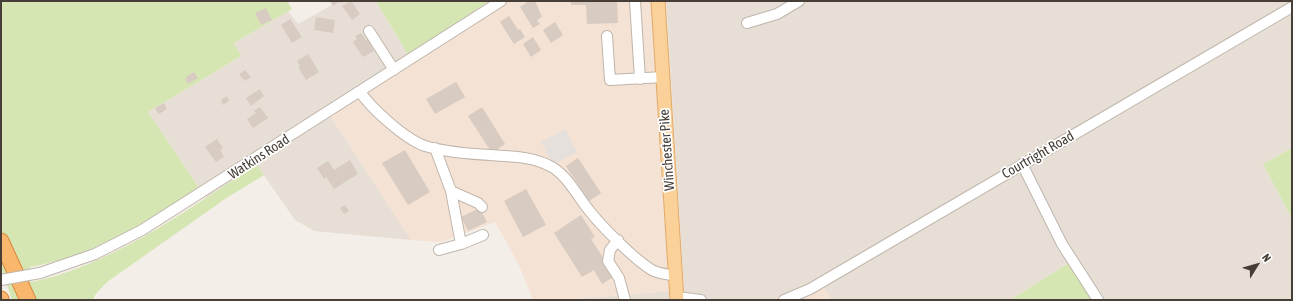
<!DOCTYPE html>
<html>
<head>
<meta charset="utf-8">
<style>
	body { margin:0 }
	#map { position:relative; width:1293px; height:301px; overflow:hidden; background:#f3eee8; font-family:"Asap Condensed",sans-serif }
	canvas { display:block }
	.frame { position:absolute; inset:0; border:2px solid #473e37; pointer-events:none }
	.north { position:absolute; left:1237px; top:245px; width:40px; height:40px; -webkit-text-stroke:3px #fff; paint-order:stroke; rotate:53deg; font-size:11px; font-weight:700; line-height:16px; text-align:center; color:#473e37 }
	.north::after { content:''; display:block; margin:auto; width:14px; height:18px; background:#473e37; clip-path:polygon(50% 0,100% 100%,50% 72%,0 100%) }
</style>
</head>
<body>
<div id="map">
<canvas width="1293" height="301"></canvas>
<div class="frame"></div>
<div class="north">N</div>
</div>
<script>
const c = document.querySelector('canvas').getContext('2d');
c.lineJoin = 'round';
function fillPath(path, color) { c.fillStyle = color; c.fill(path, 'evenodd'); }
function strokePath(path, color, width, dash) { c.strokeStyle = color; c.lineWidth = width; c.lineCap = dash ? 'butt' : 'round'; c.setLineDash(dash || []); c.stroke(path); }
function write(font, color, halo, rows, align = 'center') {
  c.font = font + ' "Asap Condensed",sans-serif'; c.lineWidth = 3.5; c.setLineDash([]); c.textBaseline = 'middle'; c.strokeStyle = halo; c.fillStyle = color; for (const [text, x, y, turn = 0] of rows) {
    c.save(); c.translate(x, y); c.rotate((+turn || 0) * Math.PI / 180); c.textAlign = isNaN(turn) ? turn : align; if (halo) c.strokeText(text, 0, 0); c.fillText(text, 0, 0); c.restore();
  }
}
fillPath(new Path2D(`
	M339 1H376L408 55 326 109 411 240 314 231 295 220 256 164 206 198 148 112 241 56 234 43 288 11 298 24Z
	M666 1H1292V148L1263 164 1292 219V300H1094L1069 263 1010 300H832L823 287 799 300H563L684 290Z`), '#e7dfd6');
fillPath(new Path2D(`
	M489 1H666L684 290 563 300H533L518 263 495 222 441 242 411 240 326 109Z
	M823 287 832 300H799Z`), '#f4e2d4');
fillPath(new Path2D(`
	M565 129 577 152 558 162 551 160 541 142Z`), '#e6e0dd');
fillPath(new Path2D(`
	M1 1H287L292 9 234 43 241 56 148 112 199 188C146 222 93 256 30 267L31 282C106 268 194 207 256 164L264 175 225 199 107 282 95 295 93 300H35L13 262 1 229Z
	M376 1H489L408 55Z
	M1292 148V219L1263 164Z
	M1 258 24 300H12L1 267Z
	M1069 263 1094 300H1010Z`), '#d6e6b2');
fillPath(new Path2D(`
	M330 1H340L333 6Z
	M351 1 360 14 352 20 342 6Z
	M529 1H535L542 17 537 20 540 24 533 28 520 7Z
	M571 1H617L618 23 587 24 586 5H571Z
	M266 8 272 20 261 25 255 13Z
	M509 16 518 30 520 29 525 37 514 44 500 22Z
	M316 17 335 20 333 33 314 30Z
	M290 19 302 37 292 43 281 25Z
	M555 22 563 35 551 43 543 30Z
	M361 33 366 40 370 38 373 43 370 45 374 51 363 57 353 42 357 39 355 36Z
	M533 37 541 50 531 57 523 44Z
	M308 54 319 72 306 80 298 67 300 66 297 61Z
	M245 70 251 77 245 81 239 74Z
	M194 72 198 78 188 84 185 78Z
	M456 82 465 97 435 114 426 99Z
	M260 89 264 96 251 106 246 98Z
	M227 96 229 101 223 105 221 100Z
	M164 103 167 109 159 114 155 108Z
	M260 107 268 118 253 128 247 119 256 113 254 111Z
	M482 107 505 144 492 153 468 116Z
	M217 139 223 148 220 150 224 157 216 162 205 147Z
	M405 150 430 192 408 205 382 163Z
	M578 158 601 193 589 201 566 166Z
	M350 160 358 174 334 189 326 177 324 179 317 168 328 161 334 170Z
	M526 189 546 225 523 237 504 201Z
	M345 205 349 211 344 214 340 208Z
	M480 208 487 222 468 231 461 217Z
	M581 215 595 237 591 239 615 276 602 284 594 270 582 277 554 233Z`), '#d8cbc1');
const minor = new Path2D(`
	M635 1 640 79
	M747 23 777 14 799 1
	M369 31 394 70
	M607 36 610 80 663 77
	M360 92C372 109 405 139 425 146 446 152 470 154 491 155 510 157 530 156 548 165 566 173 576 194 588 209 600 225 635 260 652 270 659 274 668 274 675 276
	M435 148 451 191 478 203 482 207
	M1022 164 1062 244 1098 300
	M451 191 461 244 483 235
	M618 240 610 250 608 261 619 278 625 300
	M439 250 461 244
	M40 273 95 254 142 230 501 1
	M677 297 701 300
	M784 300 810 289 1292 7`);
const major = new Path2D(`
	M658 1 677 300`);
const highway = new Path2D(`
	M1 241 28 300
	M1 299V300`);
strokePath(minor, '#bfb5ab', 12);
strokePath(major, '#e0ab6a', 15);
strokePath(highway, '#d8893e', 17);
strokePath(minor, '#fff', 10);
strokePath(major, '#fbd19a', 13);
strokePath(highway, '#f9b76e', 15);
const minorBridge = new Path2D(`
	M1 280 40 273`);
strokePath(minorBridge, '#bfb5ab', 12, []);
strokePath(minorBridge, '#fff', 10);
write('14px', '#473e37', '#fff', [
	["Winchester Pike",667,150,-94],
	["Courtright Road",1038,155,-30],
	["Watkins Road",259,157,-33]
]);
</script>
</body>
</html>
